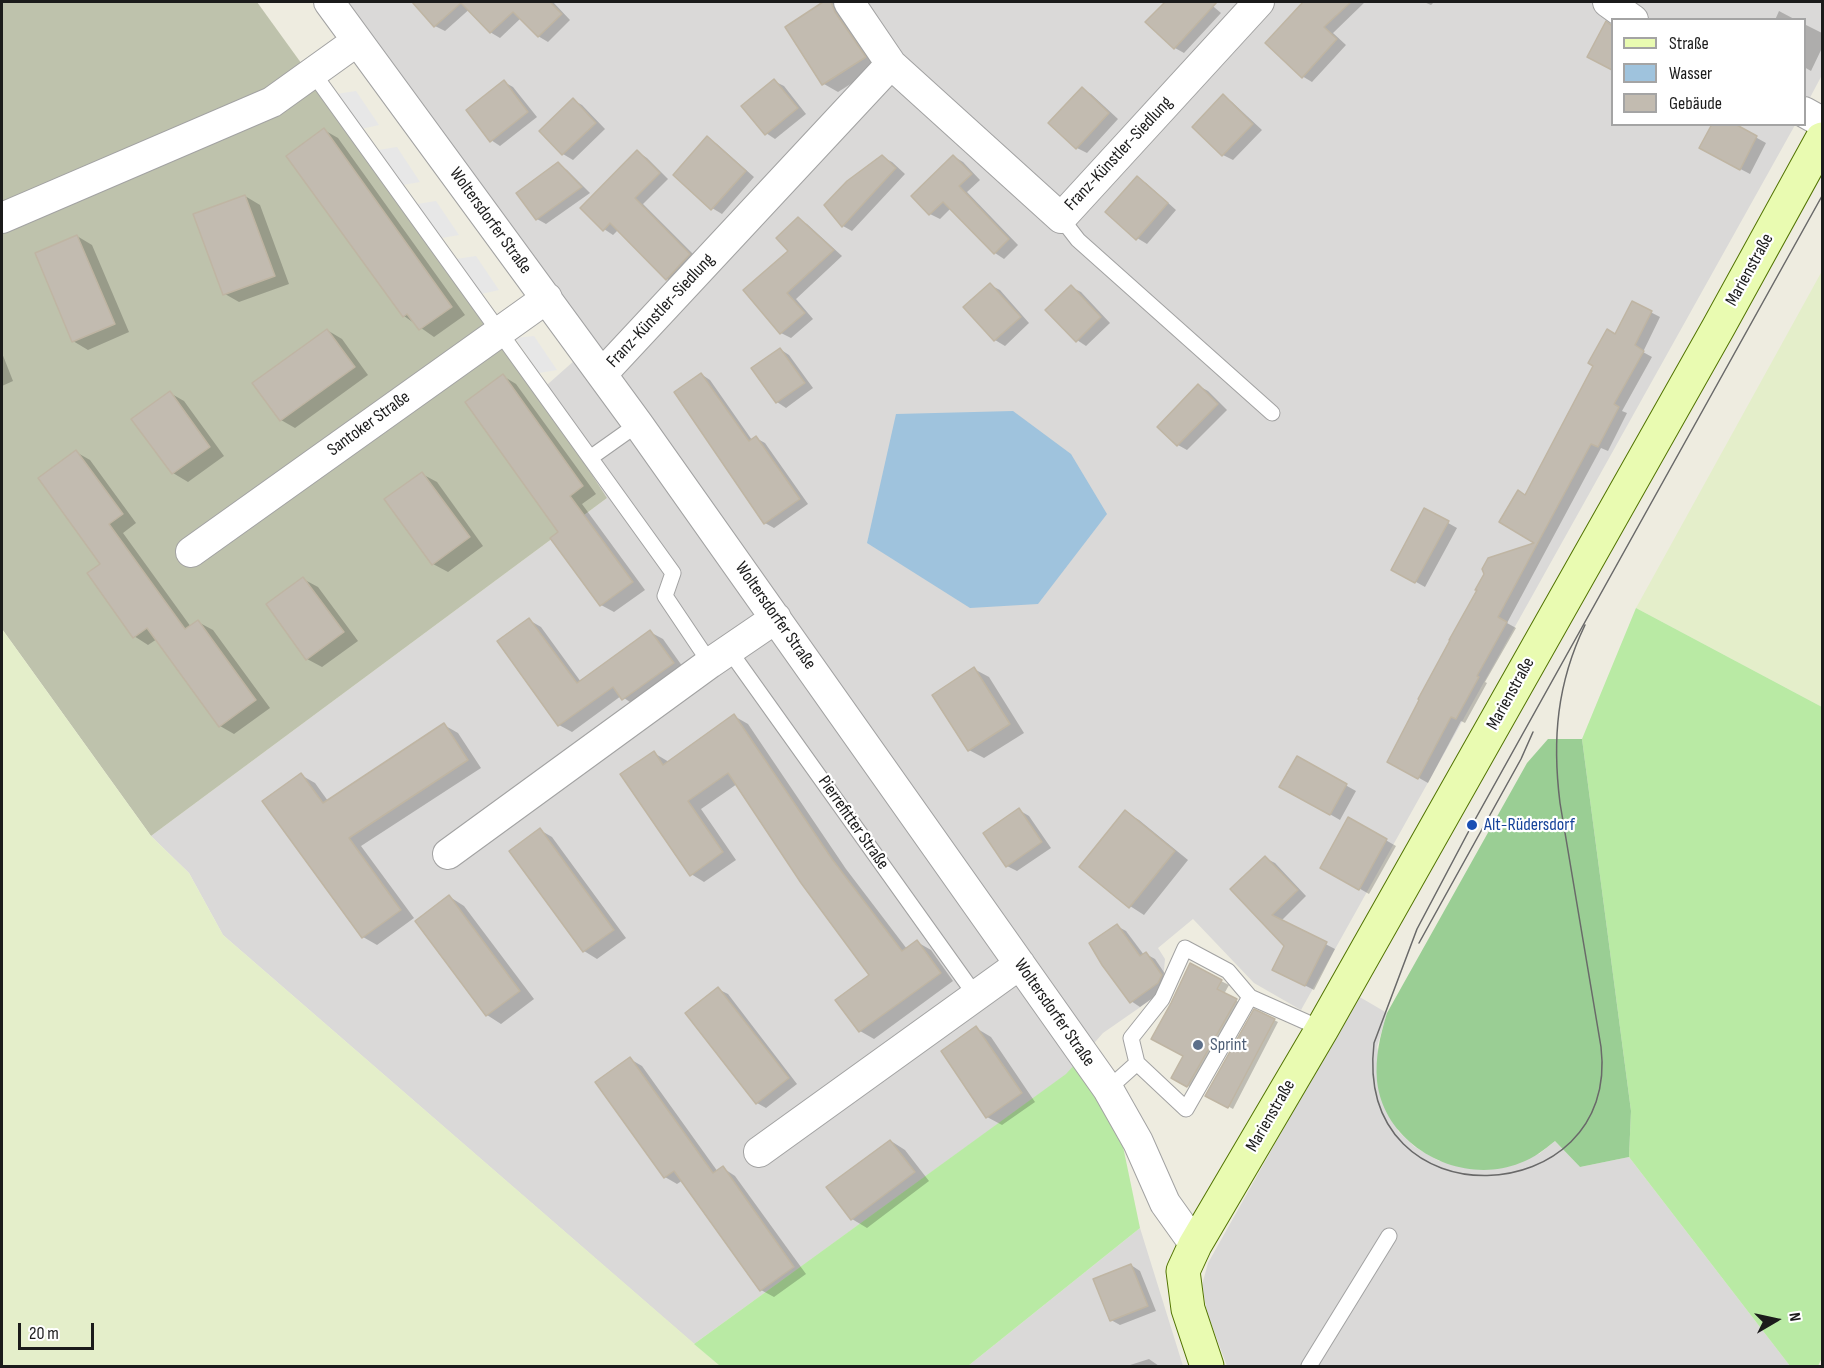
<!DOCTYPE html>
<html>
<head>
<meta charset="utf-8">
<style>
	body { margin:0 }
	#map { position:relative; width:1824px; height:1368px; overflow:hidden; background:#eeece0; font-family:"Sofia Sans Condensed",sans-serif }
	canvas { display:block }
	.frame { position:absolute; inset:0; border:3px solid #1b1b1b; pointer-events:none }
	.legend { position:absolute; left:1611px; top:18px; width:195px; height:108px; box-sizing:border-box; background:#fff; border:2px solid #a4a4a4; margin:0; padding:8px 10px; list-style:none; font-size:18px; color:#1b1b1b }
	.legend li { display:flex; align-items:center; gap:12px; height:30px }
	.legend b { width:30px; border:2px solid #a4a4a4 }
	.north { position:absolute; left:1746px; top:1290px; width:60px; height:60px; -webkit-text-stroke:4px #fff; paint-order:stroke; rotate:81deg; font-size:16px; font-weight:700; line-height:24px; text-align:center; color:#1b1b1b }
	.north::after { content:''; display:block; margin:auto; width:21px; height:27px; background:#1b1b1b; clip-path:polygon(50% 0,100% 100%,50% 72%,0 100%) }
	.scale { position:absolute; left:18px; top:1323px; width:76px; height:27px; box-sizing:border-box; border:3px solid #1b1b1b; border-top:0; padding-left:8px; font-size:18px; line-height:21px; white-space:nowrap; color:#1b1b1b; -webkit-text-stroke:4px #fff; paint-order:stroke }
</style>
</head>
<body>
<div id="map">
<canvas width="1824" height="1368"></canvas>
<div class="frame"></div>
<ul class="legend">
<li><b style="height:8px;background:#e9fbb1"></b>Straße</li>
<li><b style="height:16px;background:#9fc3dd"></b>Wasser</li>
<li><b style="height:16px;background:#c2bbb0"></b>Gebäude</li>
</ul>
<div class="north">N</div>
<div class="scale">20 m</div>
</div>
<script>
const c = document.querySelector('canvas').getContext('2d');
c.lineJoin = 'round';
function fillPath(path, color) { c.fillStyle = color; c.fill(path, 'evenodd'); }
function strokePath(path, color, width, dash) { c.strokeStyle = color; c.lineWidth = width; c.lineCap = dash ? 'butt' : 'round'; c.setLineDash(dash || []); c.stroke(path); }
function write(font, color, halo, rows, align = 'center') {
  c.font = font + ' "Sofia Sans Condensed",sans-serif'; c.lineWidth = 4.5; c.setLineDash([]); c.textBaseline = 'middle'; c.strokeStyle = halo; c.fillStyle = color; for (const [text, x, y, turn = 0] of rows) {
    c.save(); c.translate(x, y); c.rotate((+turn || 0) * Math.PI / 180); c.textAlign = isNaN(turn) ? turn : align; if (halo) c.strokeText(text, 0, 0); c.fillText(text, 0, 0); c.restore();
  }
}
fillPath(new Path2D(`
	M317 2H1822V75L1805 107 1804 20H1612V124L1795 125 1301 1010 1254 983 1193 919 1158 948 1165 959 1162 992 1103 1033 1067 1074 694 1344 223 935 189 873 151 836 607 498 539 392 575 360Z
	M1358 996 1387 1013 1377 1047 1398 1131 1415 1147 1439 1161 1539 1154 1555 1141 1580 1167 1629 1157 1790 1366H1227L1207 1313 1202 1285 1208 1263Z
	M1140 1228 1183 1366H968Z`), '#dad9d8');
fillPath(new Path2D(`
	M2 2H257L539 392 607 498 151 836 2 629Z`), '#bec2ac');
fillPath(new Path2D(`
	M1822 271V707L1636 608Z
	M2 629 151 836 189 873 223 935 720 1366H2Z`), '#e4eeca');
fillPath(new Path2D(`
	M1636 608 1822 707V1358L1818 1366H1790L1629 1157 1631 1111 1582 739Z
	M1076 1063 1120 1132 1140 1228 968 1366H720L694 1344 1066 1074Z`), '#b9eaa4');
fillPath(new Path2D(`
	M1548 739H1582L1631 1111 1629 1157 1580 1167 1555 1141C1544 1150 1534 1158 1520 1163 1461 1187 1384 1146 1377 1081 1375 1057 1380 1036 1387 1013L1527 763Z`), '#9ace94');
fillPath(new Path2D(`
	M356 91 379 125 361 129 336 94Z
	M397 147 420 182 403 185 378 150Z
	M436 201 459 235 442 238 417 204Z
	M476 256 499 290 481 294 456 259Z
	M534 336 557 370 539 373 515 338Z`), '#e7e7e7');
fillPath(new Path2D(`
	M1013 411 1071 454 1107 514 1038 604 970 608 867 543 896 414Z`), '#9fc3dd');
fillPath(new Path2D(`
	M414 2H469L473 6 445 31 435 26Z
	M495 2H553L570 20 548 42 538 36 521 18 500 38 490 32 477 18Z
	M825 2H833L843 8 879 66 838 92 824 84 787 27Z
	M1167 2H1208L1221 13 1184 53 1175 48 1148 22Z
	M1314 2H1365L1333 33 1346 45 1312 82 1302 76 1306 10Z
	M1424 2H1434L1431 5Z
	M1779 11 1796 20H1775Z
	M1606 24 1612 28V69L1589 56Z
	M1804 24 1822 33V48L1811 71 1804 67Z
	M774 81 784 86 806 114 775 139 766 133Z
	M504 82 513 87 537 117 500 146 491 140Z
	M1082 89 1091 94 1118 119 1087 153 1077 148 1050 123Z
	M1223 96 1232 102 1262 130 1233 160 1223 155 1194 127Z
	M573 100 582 105 605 129 573 160 563 154 541 131Z
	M1732 124 1766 143 1750 174 1708 152Z
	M324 130 338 138 465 315 434 337 404 316Z
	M708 138 717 144 754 177 722 214 712 208Z
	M638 152 647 158 668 179 643 204 699 260 676 284 667 279 618 230 613 235 604 229Z
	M953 156 963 162 980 180 967 192 1018 245 1004 259 995 253 951 208 940 219 930 214 913 196Z
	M882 157 892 162 905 174 852 231 843 226Z
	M558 164 567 170 590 193 546 224 537 219Z
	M1137 178 1146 183 1176 210 1147 244 1137 238Z
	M245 196 260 205 289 284 239 302 225 294Z
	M798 219 807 224 842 256 796 299 813 319 791 338 781 333 745 290 790 251Z
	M77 236 92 245 129 332 88 350 73 341Z
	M990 285 1000 290 1029 323 1005 346 995 340 965 307Z
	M1071 287 1081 292 1110 323 1086 346 1077 340Z
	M1633 303 1660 317 1643 352 1652 357 1622 411 1627 413 1608 451 1601 448 1507 623 1516 628 1485 682 1487 683 1465 723 1461 721 1428 783 1389 761 1479 590 1489 560 1538 544 1501 522 1526 497Z
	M327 330 342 339 368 375 295 428 281 420Z
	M780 349 789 355 813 388 786 408 777 402Z
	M2 353 13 381 2 386Z
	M701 374 710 380 752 440 756 438 765 443 808 504 774 528 765 523Z
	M503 376 516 384 596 494 582 504 645 590 614 612 601 605 560 532Z
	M1199 386 1208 391 1227 410 1187 450 1178 445Z
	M170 393 184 401 224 456 188 482 173 473 134 419Z
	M76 452 90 460 136 523 123 533 191 627 198 622 213 630 270 708 234 734 220 726 157 639 148 645 134 636Z
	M422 474 437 482 483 546 448 572 433 564Z
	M1425 510 1457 528 1425 587 1393 569Z
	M303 579 318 587 358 641 322 667 307 659Z
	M529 620 541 627 581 682 650 632 663 639 685 670 636 706 621 696 572 732 559 725Z
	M974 669 989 677 1024 733 984 758 969 750Z
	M734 716 748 724 846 869 907 949 917 942 931 950 953 981 874 1039 860 1031 871 976 737 784 701 809 736 860 704 882 691 874 654 753 669 762Z
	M444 725 458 733 481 768 361 846 414 918 377 945 363 937 301 775 315 783 328 801Z
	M1297 758 1356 791 1340 820 1281 786Z
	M1019 810 1029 816 1051 848 1017 871 1007 866Z
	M1125 812 1139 820 1188 860 1144 915 1130 906Z
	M1349 819 1396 846 1369 894 1322 867Z
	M540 830 552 837 626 938 597 959 584 951 511 851Z
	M1265 858 1275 863 1306 896 1281 921 1335 949 1314 990 1283 974 1286 945 1232 889Z
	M450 897 464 906 534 999 501 1024 487 1015Z
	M1117 926 1126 931 1144 955 1146 954 1155 959 1170 981 1167 988 1140 1007 1131 1001Z
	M1221 981 1229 985 1224 994 1244 1005 1195 1090 1173 1078 1185 1056 1153 1038Z
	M718 989 728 994 797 1084 766 1108 757 1103Z
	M1274 1020 1278 1022 1233 1109 1207 1095Z
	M976 1028 991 1037 1035 1102 1002 1125 987 1117Z
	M630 1059 642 1066 718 1172 723 1168 735 1176 806 1274 774 1297 761 1290 683 1180 677 1184 665 1177Z
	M891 1141 905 1150 929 1181 867 1228 852 1219 829 1188Z
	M1131 1265 1140 1271 1156 1311 1120 1325 1111 1320Z
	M1149 1359 1159 1366H1127Z`), '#0003');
const building = new Path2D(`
	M412 2H550L562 14 538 37 513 12 490 33 461 3 434 27Z
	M823 2H831L835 12 866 57 822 85 785 27Z
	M1165 2H1217L1174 49 1145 22Z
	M1303 2H1351L1324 27 1337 39 1302 78 1265 43Z
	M1606 21 1612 26V70L1587 57Z
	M774 79 798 108 765 135 741 106Z
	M504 80 528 112 490 142 466 110Z
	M1082 87 1109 113 1076 149 1048 123Z
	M1223 94 1253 124 1222 156 1192 127Z
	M573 98 596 123 562 155 539 131Z
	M1712 124H1735L1757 136 1740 170 1699 148Z
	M324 128 452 307 419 330 407 314 403 317 286 156Z
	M707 136 746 171 711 210 673 175Z
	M637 150 660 173 635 198 690 254 666 280 610 223 603 231 580 208Z
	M882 155 896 168 842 227 824 205 847 181Z
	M953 155 972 174 959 186 1009 239 994 254 943 202 929 215 911 196Z
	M558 162 582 187 536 220 516 193Z
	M1137 176 1168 203 1136 240 1105 212Z
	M245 195 275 276 223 295 193 214Z
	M798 217 834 250 787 293 805 313 780 334 743 290 788 251 776 238Z
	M77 235 115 324 72 342 35 253Z
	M990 283 1021 317 994 341 963 307Z
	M1071 285 1101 317 1076 342 1045 310Z
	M1632 301 1652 311 1635 345 1644 351 1614 404 1619 407 1598 447 1591 444 1498 617 1507 622 1477 676 1479 677 1456 719 1451 717 1418 779 1387 762 1419 700 1418 699 1450 640H1449L1477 590H1475L1484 574 1482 569 1488 558 1534 543 1499 522 1518 490 1525 495 1593 366 1588 363 1607 329 1615 334Z
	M327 329 355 367 280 421 252 383Z
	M780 348 805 383 776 403 751 368Z
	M701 373 749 441 756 436 800 499 764 524 674 392Z
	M503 374 583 486 570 496 633 582 600 606 550 538 558 532 465 402Z
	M1198 384 1218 404 1177 446 1157 427Z
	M170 391 210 447 172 474 131 419Z
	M76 450 123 514 109 524 185 629 198 620 256 700 219 727 147 628 133 638 87 573 100 564 38 478Z
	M422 472 470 537 432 565 384 499Z
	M1424 508 1449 521 1415 583 1391 570Z
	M303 577 344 632 306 660 266 604Z
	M529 618 577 683 650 630 674 663 622 700 613 687 558 726 497 641Z
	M974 667 1010 724 968 751 932 695Z
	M734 714 832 859 902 951 917 940 941 973 859 1032 835 1000 869 975 801 883 728 773 688 801 723 852 690 876 620 774 654 751 663 765Z
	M444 723 468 760 349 838 401 910 362 938 262 801 301 773 323 803Z
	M1297 756 1347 784 1330 815 1279 787Z
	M1019 808 1042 842 1006 867 983 833Z
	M1125 810 1175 851 1129 908 1079 867Z
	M1348 817 1387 839 1359 890 1320 868Z
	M540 828 614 930 583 952 509 851Z
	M1265 856 1298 890 1272 915 1327 942 1305 986 1272 970 1284 946 1230 889Z
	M449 895 520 991 486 1016 415 921Z
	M1117 924 1140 956 1146 952 1162 975 1158 983 1130 1003 1102 965 1089 943Z
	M1190 963 1222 980 1217 989 1237 999 1187 1087 1171 1078 1183 1056 1151 1039 1171 1003Z
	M718 987 789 1078 756 1104 685 1013Z
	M1254 1009 1275 1019 1228 1108 1205 1096Z
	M976 1026 1022 1093 986 1118 941 1051Z
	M630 1057 713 1173 723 1166 794 1267 760 1291 674 1171 664 1178 595 1082Z
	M890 1140 915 1172 851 1220 826 1187Z
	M1131 1264 1148 1306 1110 1321 1093 1279Z`);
fillPath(building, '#c2bbb0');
strokePath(building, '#bfb5a3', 1.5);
const lane = new Path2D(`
	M313 73 673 573 665 596 710 663
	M1061 218 1078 240 1272 413
	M590 458 638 424
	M729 650 976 996
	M1137 1063 1131 1038 1162 999 1185 948 1228 971 1250 997
	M1108 1089 1137 1063 1186 1109 1250 997 1322 1029
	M1309 1366 1389 1236`);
const street = new Path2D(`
	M329 2 638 424 1108 1089 1138 1142 1165 1203 1195 1245
	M849 2 891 64 1061 218 1259 2
	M1608 2 1633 20
	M1804 112 1822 122
	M2 218 272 102 357 41
	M602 374 891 64
	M191 552 547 298
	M448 854 710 663 776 618
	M759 1152 1020 964`);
const secondary = new Path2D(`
	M1207 1366 1188 1309 1183 1271 1195 1245 1322 1029 1718 328 1822 139`);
strokePath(lane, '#a2a2a2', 17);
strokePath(street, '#a2a2a2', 32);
strokePath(secondary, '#517301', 35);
strokePath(lane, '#fff', 15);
strokePath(street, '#fff', 30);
strokePath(secondary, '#e9fbb1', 33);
strokePath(new Path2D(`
	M1585 625C1557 683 1552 739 1560 803L1601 1047C1621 1212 1353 1226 1374 1043L1417 929 1472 825 1822 196
	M1419 943 1521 759 1533 732`), '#696969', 1.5);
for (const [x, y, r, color] of [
	[1472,825,6,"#1a4fb4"],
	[1198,1045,6,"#5c6f8a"]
]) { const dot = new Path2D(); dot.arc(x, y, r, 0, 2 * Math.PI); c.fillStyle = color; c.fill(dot); strokePath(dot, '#fff', 2); }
write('18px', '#1b1b1b', '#fff', [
	["Franz-Künstler-Siedlung",1119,154,-47],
	["Woltersdorfer Straße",490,221,54],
	["Marienstraße",1750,270,-61],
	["Franz-Künstler-Siedlung",661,311,-47],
	["Santoker Straße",369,424,-36],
	["Woltersdorfer Straße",775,616,55],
	["Marienstraße",1511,694,-61],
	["Pierrefitter Straße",853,823,55],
	["Woltersdorfer Straße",1054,1013,55],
	["Marienstraße",1271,1116,-60]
]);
write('18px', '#164399', '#fff', [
	["Alt-Rüdersdorf",1484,825]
], 'left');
write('18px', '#4e5e75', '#fff', [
	["Sprint",1210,1045]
], 'left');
</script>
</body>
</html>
